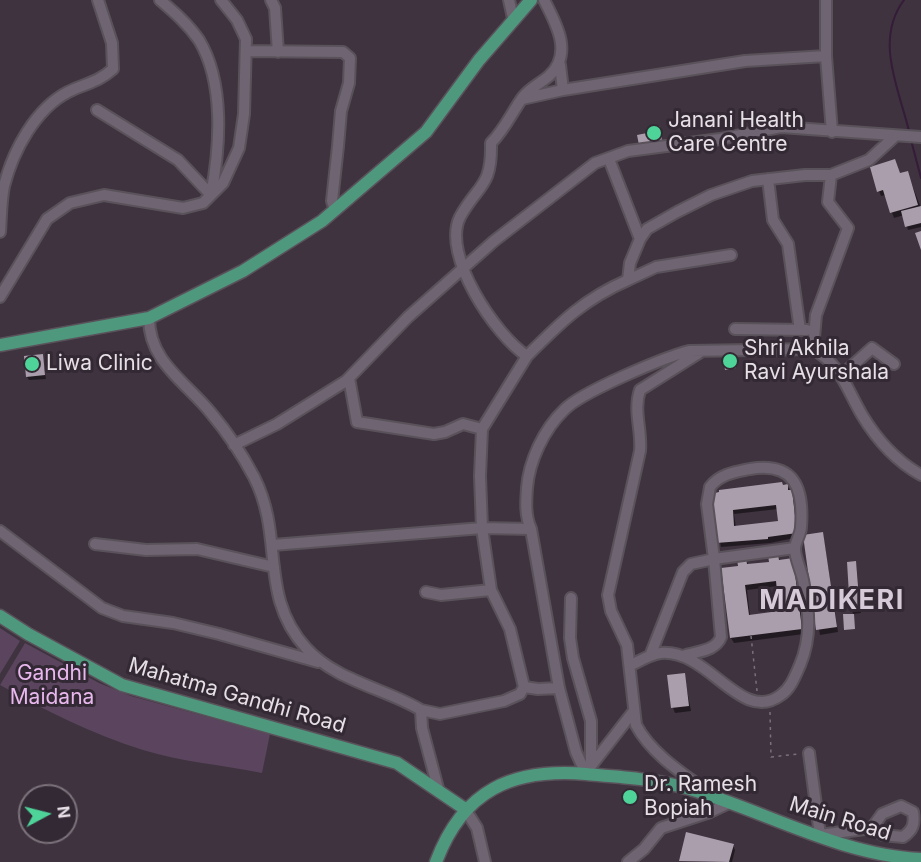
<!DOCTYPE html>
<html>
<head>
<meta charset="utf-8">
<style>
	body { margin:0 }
	#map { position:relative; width:921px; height:862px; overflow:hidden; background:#3e333f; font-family:Inter,sans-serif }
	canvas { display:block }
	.north { position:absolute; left:18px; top:784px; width:60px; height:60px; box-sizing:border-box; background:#332934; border:2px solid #7b727b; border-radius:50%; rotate:83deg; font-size:16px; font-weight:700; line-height:24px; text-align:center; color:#e6dfe6 }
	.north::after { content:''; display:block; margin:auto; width:21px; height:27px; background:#4ed399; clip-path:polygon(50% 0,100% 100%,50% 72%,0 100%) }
</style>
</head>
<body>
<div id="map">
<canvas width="921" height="862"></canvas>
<div class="north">N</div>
</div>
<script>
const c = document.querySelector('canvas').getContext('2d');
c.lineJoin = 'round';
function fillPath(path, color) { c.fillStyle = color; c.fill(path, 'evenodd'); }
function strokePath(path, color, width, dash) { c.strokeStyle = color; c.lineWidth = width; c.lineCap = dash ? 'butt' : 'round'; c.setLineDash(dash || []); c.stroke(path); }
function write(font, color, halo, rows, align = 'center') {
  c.font = font + ' Inter,sans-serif'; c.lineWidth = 6; c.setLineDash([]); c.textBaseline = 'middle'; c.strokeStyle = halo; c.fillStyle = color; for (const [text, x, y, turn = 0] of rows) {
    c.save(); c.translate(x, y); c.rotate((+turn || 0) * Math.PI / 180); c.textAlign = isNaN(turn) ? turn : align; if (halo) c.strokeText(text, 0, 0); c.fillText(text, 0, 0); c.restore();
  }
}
fillPath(new Path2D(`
	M0 628 20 641 0 674Z
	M25 643 99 683 131 696 270 734 262 773C223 765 181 762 143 750 92 734 46 711 0 685Z`), '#5b445d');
fillPath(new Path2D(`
	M907 172 921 208V227L908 230 904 215 894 218 886 195 881 196 879 191 900 175Z
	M42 356 46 379 29 380 27 377Z
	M787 486 794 496 799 537 770 543 721 547 713 501ZM778 509 780 523 736 528 734 514Z
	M823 534 838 632 820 635 804 537Z
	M777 555 780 560 795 565 804 634 734 643 731 638 740 567 746 560 748 564 770 563ZM778 586 781 612 750 616 747 590Z
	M856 563 861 613 853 614 852 610Z
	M684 674 691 711 675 713 673 708Z
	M733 846 735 850 732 862 680 861Z`), '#0007');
strokePath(new Path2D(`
	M904 0C874 40 899 89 909 131
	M911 140 921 178`), '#351c38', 2);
fillPath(new Path2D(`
	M660 126 662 141 639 145 637 135 647 133 646 129Z
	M895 159 900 173 908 171 918 205 890 213 883 190 877 192 870 167Z
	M921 206V223L905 227 901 211Z
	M921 231V250L915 233Z
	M43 354 45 375 26 377 24 356Z
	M734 354 736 368 725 370 723 355Z
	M782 482 783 485 788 484V490H792L797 533 768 537V539L716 543 711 500 715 499V493L719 492V490ZM776 505 778 521 734 526 733 510Z
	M823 532 837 627 816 630 803 535Z
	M778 554 779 560 793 558 802 629 730 638 721 568 738 566 737 559 746 558 747 564 769 562 768 555ZM776 581 779 611 749 615 745 585Z
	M856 561 860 610 850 611 847 562Z
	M843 614H854L855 629 844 630Z
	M685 673 689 706 671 708 667 675Z
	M686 832 734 844 729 862 679 861Z`), '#aa9eac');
const minor = new Path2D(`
	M160 0C174 12 188 24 199 40 225 83 220 148 211 195
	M271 0 275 8 278 52
	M509 0 513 18
	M826 0V56L832 132
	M246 51 343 52 350 58 349 83 341 111 338 146 332 201 335 210
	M560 65 563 90 745 61 826 56
	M522 99 563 90
	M97 110 178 160 211 195
	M609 159 640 239
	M768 179 773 220 788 244 800 330
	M0 232C1 217 1 200 4 186 13 151 35 109 68 92 86 83 97 83 113 69L112 43 98 0
	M628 280 656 267 731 255
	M0 297 47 219 70 203 104 195 183 208 203 203 223 183 239 148 244 114 246 39 237 20 221 0
	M149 318C149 362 186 382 211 413 227 432 243 456 254 477 285 538 258 595 306 648 336 681 384 688 421 710L422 728 439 792
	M735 329 807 330
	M813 349 816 315 848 228 828 202 831 175
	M702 351 640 390C633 411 642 430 640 451L608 595 611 611 627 645 636 725C652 755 685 775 711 794
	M527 356C561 322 584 299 628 280L630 263 640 239 647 229 677 212 711 195 752 181 805 175H831L869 160 894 137
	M842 375 872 348 894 364
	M349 378 357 422 434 434 445 432 463 424 482 429
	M234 445 277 424 346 381 408 317 494 241 595 163 628 151 720 139 781 127 921 137
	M0 531 102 608 123 616 173 623 219 634 318 662
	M95 544 146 550 197 549 274 567
	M273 545 482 528 531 529
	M426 592 441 595 491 590
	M571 598 570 638 573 658 591 721V767
	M683 656C697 651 715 652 721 637L714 559 795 548
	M631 665C640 661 650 654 661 653 709 649 741 725 781 695 791 688 795 676 800 665 812 636 809 610 803 580 801 570 795 558 795 549 795 542 801 534 801 527 804 487 794 462 750 469 735 472 720 474 710 487L707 504 714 559 691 564 683 572 650 656
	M524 687 538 689 559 688
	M421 710 440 714 504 701 520 694 524 687 510 629 491 590 482 528 480 476 482 429 527 356C496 336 441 255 460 217 478 184 492 188 491 143 505 129 512 112 523 97 530 88 541 83 549 76 573 54 557 25 544 0
	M809 753 820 835 872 828 882 814 901 806 913 812C915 824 913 830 903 837L883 835 872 828
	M591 766 633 712
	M586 774 576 752 559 688 531 529C525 516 526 502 527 488 529 461 544 429 564 410 581 392 663 358 689 351L813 349C842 366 846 388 862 415 877 440 896 461 921 475
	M465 809 477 828 485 862
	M628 862 644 849 661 828 710 812 729 803`);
const major = new Path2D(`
	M0 345 149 318 243 271 322 221 426 132 479 60 531 0
	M0 616 28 634 122 685 397 763 465 809
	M436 862C463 790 512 768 586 774 621 777 656 779 690 789 764 811 843 856 921 859`);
strokePath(minor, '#5a525b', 14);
strokePath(major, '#5a525b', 15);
strokePath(new Path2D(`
	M751 636 757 691
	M770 712 771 757 798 754`), '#7a717b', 1.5, [3, 4.5]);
strokePath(minor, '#6f6471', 10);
strokePath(major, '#4e987d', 12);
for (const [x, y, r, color] of [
	[654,133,8,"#4ed399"],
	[730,361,8,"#4ed399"],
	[32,364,8,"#4ed399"],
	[630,797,8,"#4ed399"]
]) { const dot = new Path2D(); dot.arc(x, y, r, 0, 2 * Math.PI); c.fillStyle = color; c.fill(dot); strokePath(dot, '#332934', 2); }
write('21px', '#e6dfe6', '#332934', [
	["Janani Health",668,121],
	["Care Centre",668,145],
	["Shri Akhila",744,349],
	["Ravi Ayurshala",744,373],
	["Liwa Clinic",46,364],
	["Dr. Ramesh",644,785],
	["Bopiah",644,809]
], 'left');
write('21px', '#e8b7ed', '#332934', [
	["Gandhi",52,674],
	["Maidana",52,698]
]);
write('21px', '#e6dfe6', '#332934', [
	["Mahatma Gandhi Road",237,696,16],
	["Main Road",840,819,17]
]);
c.letterSpacing = '1.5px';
write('bold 27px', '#d6c9d8', '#332934', [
	["MADIKERI",832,601]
]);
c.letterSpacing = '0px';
</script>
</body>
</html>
